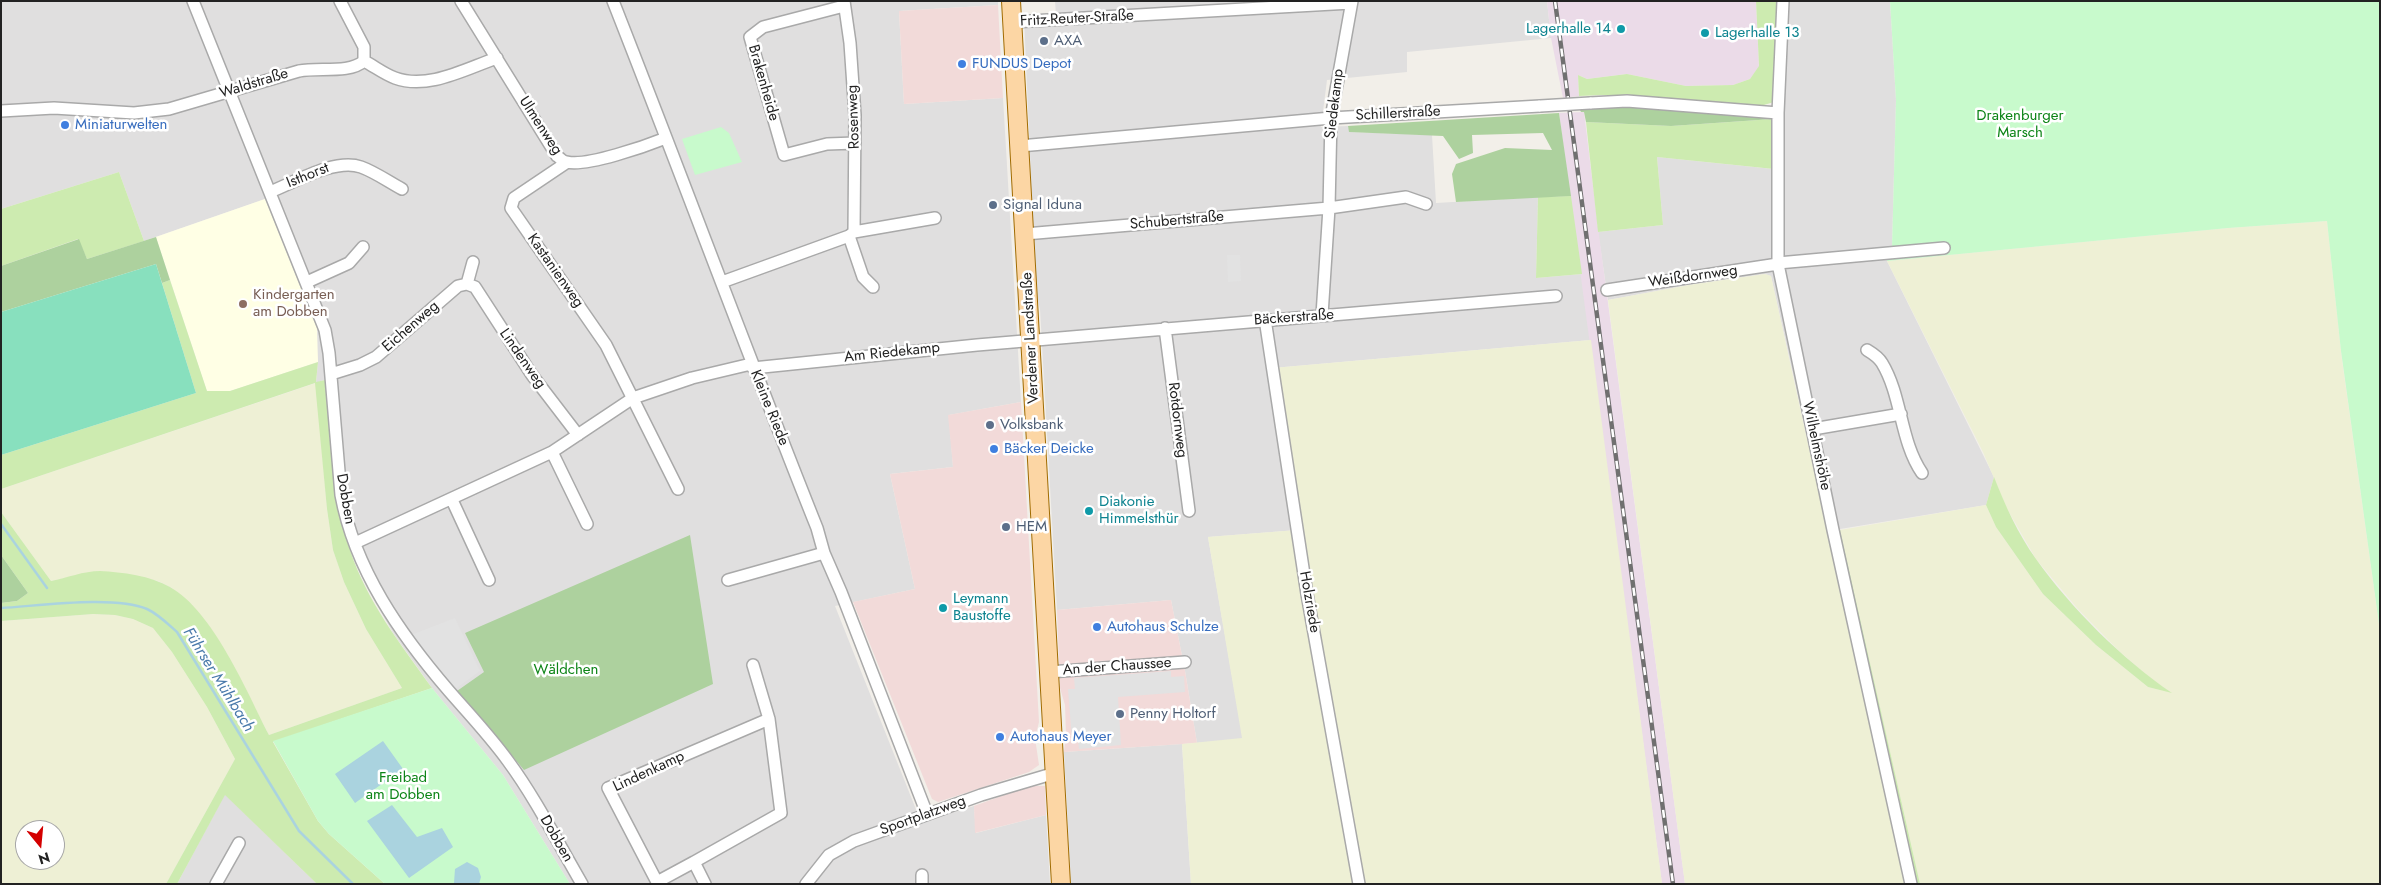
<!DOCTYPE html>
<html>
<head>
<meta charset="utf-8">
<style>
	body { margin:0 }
	#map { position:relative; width:2381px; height:885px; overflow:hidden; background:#f2efe9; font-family:Jost,sans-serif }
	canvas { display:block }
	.frame { position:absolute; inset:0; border:2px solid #222; pointer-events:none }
	.north { position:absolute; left:15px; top:820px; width:50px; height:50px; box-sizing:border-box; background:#fff; border:1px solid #a7a7a7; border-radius:50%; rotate:163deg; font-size:14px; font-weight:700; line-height:20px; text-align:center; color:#222 }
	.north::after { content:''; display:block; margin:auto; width:18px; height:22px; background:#d40000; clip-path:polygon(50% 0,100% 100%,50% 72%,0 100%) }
</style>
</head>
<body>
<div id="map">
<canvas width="2381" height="885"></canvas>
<div class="frame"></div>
<div class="north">N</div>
</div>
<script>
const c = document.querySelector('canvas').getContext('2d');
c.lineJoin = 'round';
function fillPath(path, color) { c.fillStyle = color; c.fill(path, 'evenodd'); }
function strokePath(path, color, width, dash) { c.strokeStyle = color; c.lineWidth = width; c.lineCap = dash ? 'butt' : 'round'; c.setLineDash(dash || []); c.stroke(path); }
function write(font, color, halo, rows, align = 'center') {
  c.font = font + ' Jost,sans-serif'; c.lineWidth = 5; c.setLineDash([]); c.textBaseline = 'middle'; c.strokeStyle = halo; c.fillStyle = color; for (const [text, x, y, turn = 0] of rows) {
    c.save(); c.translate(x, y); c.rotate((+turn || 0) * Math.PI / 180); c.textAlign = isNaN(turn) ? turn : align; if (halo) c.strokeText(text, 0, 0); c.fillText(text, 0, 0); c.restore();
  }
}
fillPath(new Path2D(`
	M1 1H998V5L899 11 904 104 1003 98 1021 402 949 415 953 467 890 474 915 589 835 606 921 822 974 806 976 833 1046 815 1050 884H570L503 775 432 688 393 633 366 586 350 552 336 497 324 380 316 383 318 362 265 199 144 241 119 172 1 209Z
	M1055 1H1547L1551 38 1407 52V72L1327 80 1321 127 1348 126 1350 132 1432 135 1436 203 1538 197 1536 278 1582 274 1591 340 1273 368 1298 530 1208 537 1243 739 1197 743 1185 671 1171 600 1057 610 1040 309 1036 292 1024 17 1056 15Z
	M1788 1H1890L1896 100 1892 247 1887 261 1994 477 1986 505 1828 531 1771 276 1765 274 1689 285 1608 300 1598 232 1663 225 1657 157 1783 170V113Z
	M1182 744 1191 884H1071L1064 752Z
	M225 794 317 884H177Z`), '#e0dfdf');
fillPath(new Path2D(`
	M998 5 1003 98 904 104 899 11Z
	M1021 402 1039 722 1035 738 1039 765 1029 772 938 802 932 799 853 602 915 589 890 474 953 467 948 415Z
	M1171 600 1185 671 1197 743 1064 752 1066 735 1065 705 1060 688 1057 610Z
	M1029 786H1045L1046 815 975 833 974 806Z`), '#f2dad9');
fillPath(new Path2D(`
	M1547 1H1756L1759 67 1750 79 1733 85 1686 86 1627 74 1587 79 1578 75 1579 96 1563 98 1551 38Z
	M1584 112 1599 235 1685 884H1662L1559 113Z`), '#ebdbe8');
fillPath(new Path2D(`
	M265 199 317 328 318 362 230 391H207L156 237Z`), '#ffffe5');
fillPath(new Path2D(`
	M2327 221 2342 360 2380 631V884H1920L1840 530 1986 505 1996 527 2043 594 2096 645 2148 687 2170 692 2150 678 2119 651 2077 608 2036 559 2006 507 1983 452 1887 261 2228 228Z
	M1765 274 1771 276 1905 884H1685L1608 300 1689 285Z
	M1591 340 1662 884H1191L1182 744 1242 738 1208 537 1297 530 1273 368Z
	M316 383 327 509 333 550 344 582 366 629 402 688 269 735 232 664 211 629 191 605 172 588 158 581 139 577 98 571 51 581 1 512V489Z
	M93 614 115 615 133 619 153 628 172 652 207 707 235 759 166 884H1V621ZM25 830H55V860H25Z`), '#eef0d5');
fillPath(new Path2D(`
	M1756 1H1779L1774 102 1757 107 1603 95 1579 96 1578 75 1587 79 1627 74 1686 86 1733 85 1750 79 1759 66Z
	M1773 119 1774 169 1657 157 1663 225 1598 232 1586 122 1671 126Z
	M119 172 144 241 87 259 78 239 1 266V209Z
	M1571 196 1582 274 1536 278 1538 197Z
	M170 280 207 391H230L318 362 316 382 325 380C330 437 332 495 350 550 366 600 401 645 432 688L273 742 318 821 329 834 385 884H317L225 795 177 884H166L235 759 207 707 172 652 153 628 133 619 115 615 93 614 1 621V603L17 601 28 593 1 555V512L51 581C66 578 84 571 100 571 122 572 151 576 170 587 213 611 247 692 269 735L402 688 366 629 344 582 333 550 327 509 315 383 1 489V455L196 393 162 283Z
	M1994 477C2005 505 2018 534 2036 559 2071 608 2122 659 2172 693L2148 687 2096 645 2043 594 1996 527 1986 505Z
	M1840 530 1920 884H1905L1828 531Z`), '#cdebb0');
fillPath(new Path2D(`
	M1622 105 1773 119 1671 126 1586 122 1584 112H1581L1579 108Z
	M1559 113 1571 196 1456 202 1452 174 1456 164 1505 148 1552 150 1543 133 1472 135 1473 153 1459 159 1443 136 1349 132 1348 126Z
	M156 237 170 280 162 283 156 264 1 312V266L79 239 87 259Z
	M690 535 713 684 524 770 457 691 484 672 465 633Z
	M1 555 28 593 17 601 1 603Z`), '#add19e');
fillPath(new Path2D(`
	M1890 1H2380V631L2341 351 2327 221 2228 228 1887 261 1892 247 1896 100Z
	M721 127 729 133 742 162 695 175 682 139Z
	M432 688 503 775 570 884H385L329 834 318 821 273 741Z`), '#c8facc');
fillPath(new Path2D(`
	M156 264 196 393 1 455V312Z`), '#88e0be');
fillPath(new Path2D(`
	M1227 255H1240L1241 281 1228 282Z
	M455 618 480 671 450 693 406 637Z
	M1171 671V677L1184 676 1185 692 1118 697 1121 745 1079 749 1078 740H1072L1068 689H1075L1074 678Z`), '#e2e2e2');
fillPath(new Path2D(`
	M383 741 403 769 355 803 335 774Z
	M392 805 417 837 442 828 453 847 409 878 367 821Z
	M467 862 478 868 481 877 479 884 454 883 455 869Z`), '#aad3df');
strokePath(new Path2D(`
	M1 524 47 588
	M1 608C38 606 114 595 147 609 158 614 168 624 177 632L299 831 353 884`), '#aad3df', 2.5);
const minor = new Path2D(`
	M193 1 325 330 329 353 341 495C355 570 400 634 449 691 469 714 490 736 508 761 536 799 558 843 582 884
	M340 1 364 47V61
	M461 1 557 156C560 158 563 162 567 162 586 167 646 146 666 138
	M613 1C682 176 747 353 817 528L824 553 841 592 927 814
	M1783 1 1778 113V264L1833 530 1911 884
	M844 6 763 27 750 37 784 155 827 144 855 143
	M1013 22 1351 3
	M364 61C374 66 384 74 395 78 428 90 465 69 497 58
	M1590 103 1627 101 1778 113
	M1 111 54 108 134 113 169 109 299 71C319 67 349 74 364 61
	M1020 146 1331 118 1540 106
	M566 163 514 198 511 208 606 345 678 489
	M270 192C295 182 335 158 361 167 375 172 389 182 402 189
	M854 232 935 218
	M1025 234 1329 208 1406 197 1426 204
	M849 236 863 277 873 287
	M1778 263 1944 248
	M307 282 349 263 363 247
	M722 282 849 236 854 232 855 115 850 43 844 1
	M467 284 475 287 532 375 578 435
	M1607 290 1778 264
	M1322 315 1329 208 1331 118 1352 1
	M1265 319 1307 594 1359 884
	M1165 328 1189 511
	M1867 350C1872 353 1879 358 1882 363 1902 396 1900 441 1922 473
	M753 368 977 345 1556 296
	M331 374 360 365 376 357 458 286 467 284 473 262
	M1813 429 1901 414
	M552 452 587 524
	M452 500 489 580
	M355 543 552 452 633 398 692 378 751 364
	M728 580 824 553
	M1049 672 1185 662
	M694 862 781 813 769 719 753 665
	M922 875V884
	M216 884 239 843
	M705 884 694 862 657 882 608 788 769 719
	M806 884 829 855 854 841 981 795 1055 773`);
const primary = new Path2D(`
	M1011 1 1061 884`);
strokePath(minor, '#a9a9a9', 14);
strokePath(primary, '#a06b00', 20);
strokePath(minor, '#fff', 11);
strokePath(primary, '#fcd6a4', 18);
const rail = new Path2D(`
	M1555 1 1673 884`);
strokePath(rail, '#707070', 4.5);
strokePath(rail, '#fff', 2.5, [8]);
const minorBridge = new Path2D(`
	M1540 106 1590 103`);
strokePath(minorBridge, '#a9a9a9', 14, []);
strokePath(minorBridge, '#fff', 11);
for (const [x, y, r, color] of [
	[1621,29,5,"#0f9aa8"],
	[1705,33,5,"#0f9aa8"],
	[1044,41,5,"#5c6f8a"],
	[962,64,5,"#3f7fe0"],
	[65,125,5,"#3f7fe0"],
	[993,205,5,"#5c6f8a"],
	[243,304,5,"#8d6e63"],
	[990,425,5,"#5c6f8a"],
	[994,449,5,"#3f7fe0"],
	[1089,511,5,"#0f9aa8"],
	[1006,527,5,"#5c6f8a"],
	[943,608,5,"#0f9aa8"],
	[1097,627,5,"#3f7fe0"],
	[1120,714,5,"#5c6f8a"],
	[1000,737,5,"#3f7fe0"]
]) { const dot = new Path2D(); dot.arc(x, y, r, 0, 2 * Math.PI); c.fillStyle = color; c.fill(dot); strokePath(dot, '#fff', 2); }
write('15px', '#222', '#fff', [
	["Fritz-Reuter-Straße",1077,19,-3],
	["Brakenheide",763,83,74],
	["Waldstraße",254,84,-17],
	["Siedekamp",1335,104,-83],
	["Schillerstraße",1398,114,-3],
	["Rosenweg",854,117,-92],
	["Ulmenweg",540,126,57],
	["Isthorst",308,176,-22],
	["Schubertstraße",1177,221,-5],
	["Kastanienweg",555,271,55],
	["Weißdornweg",1693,277,-8],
	["Bäckerstraße",1294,318,-4],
	["Eichenweg",411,327,-41],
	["Verdener Landstraße",1031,338,-93],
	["Am Riedekamp",892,353,-6],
	["Lindenweg",522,359,55],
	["Kleine Riede",769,408,68],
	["Rotdornweg",1177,420,83],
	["Wilhelmshöhe",1816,446,78],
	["Dobben",345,499,80],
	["Holzriede",1309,602,80],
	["An der Chaussee",1117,667,-4],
	["Lindenkamp",649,772,-25],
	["Sportplatzweg",923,816,-20],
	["Dobben",556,839,60]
]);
write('15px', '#0d838f', '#fff', [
	["Lagerhalle 14",1611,29,"right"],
	["Lagerhalle 13",1715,33],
	["Diakonie",1099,502],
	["Himmelsthür",1099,519],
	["Leymann",953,599],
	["Baustoffe",953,616]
], 'left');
write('15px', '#4e5e75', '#fff', [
	["AXA",1054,41],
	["Signal Iduna",1003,205],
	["Volksbank",1000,425],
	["HEM",1016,527],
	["Penny Holtorf",1130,714]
], 'left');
write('15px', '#366cbe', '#fff', [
	["FUNDUS Depot",972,64],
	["Miniaturwelten",75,125],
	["Bäcker Deicke",1004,449],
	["Autohaus Schulze",1107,627],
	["Autohaus Meyer",1010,737]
], 'left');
write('15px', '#0c8416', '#fff', [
	["Drakenburger",2020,116],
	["Marsch",2020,133],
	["Wäldchen",566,670],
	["Freibad",403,778],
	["am Dobben",403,795]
]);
write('15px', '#785e54', '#fff', [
	["Kindergarten",253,295],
	["am Dobben",253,312]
], 'left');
write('italic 16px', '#4a7aab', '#fff', [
	["Führser Mühlbach",218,680,58]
]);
</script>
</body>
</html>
